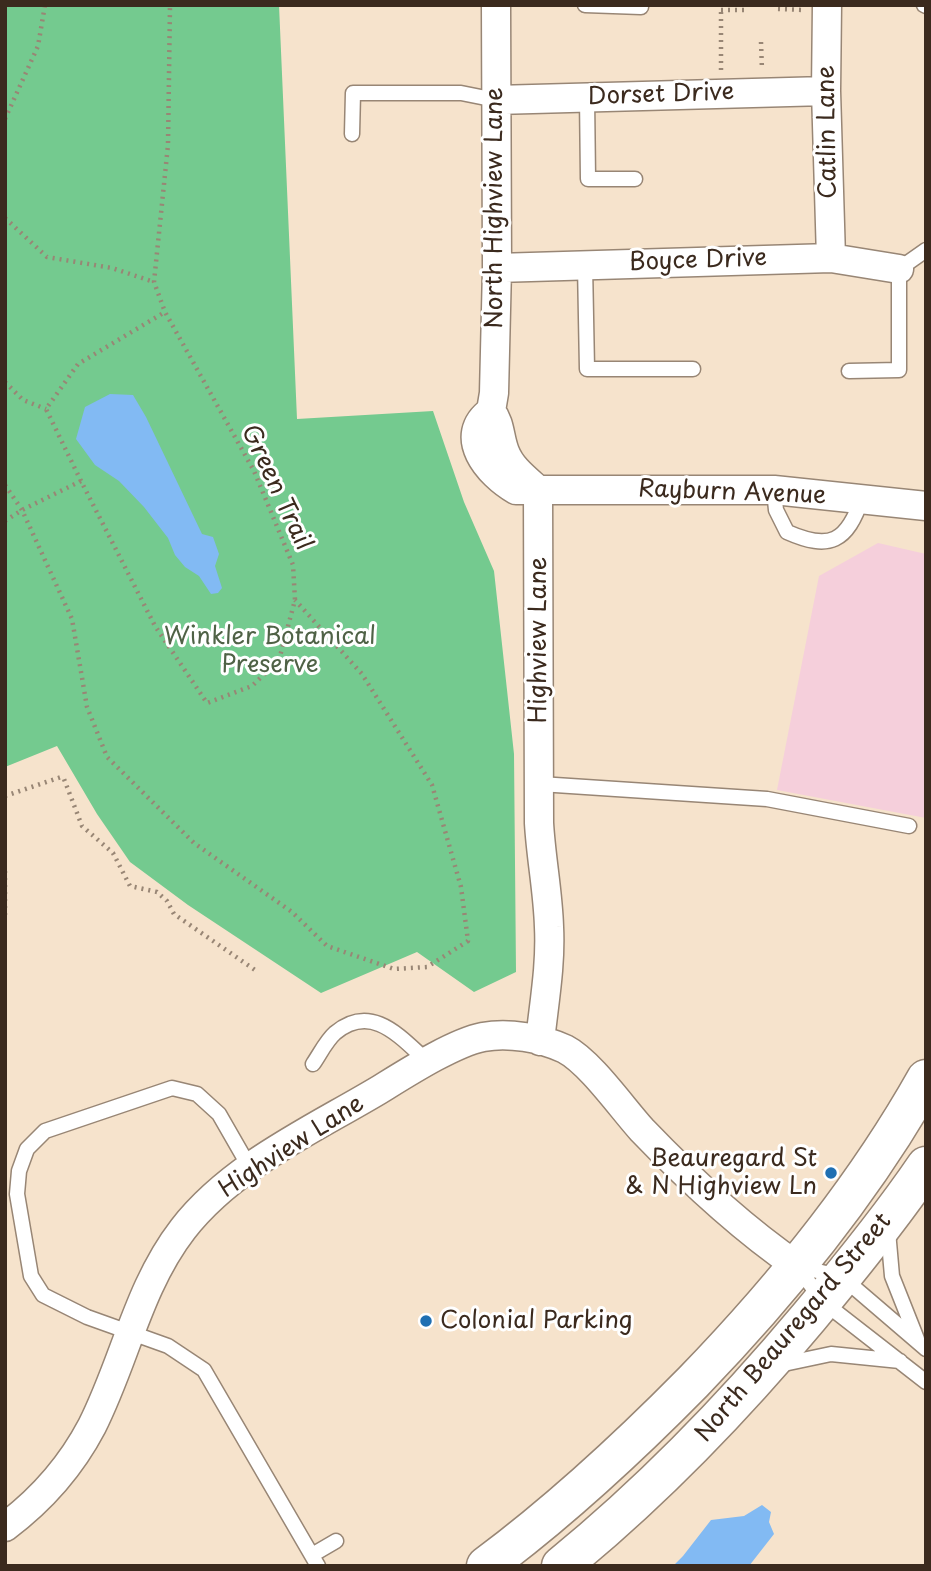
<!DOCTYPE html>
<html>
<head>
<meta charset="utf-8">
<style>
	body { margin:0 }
	#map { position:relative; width:931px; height:1571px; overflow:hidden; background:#f6e3cc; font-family:"Playpen Sans",sans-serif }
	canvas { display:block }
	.frame { position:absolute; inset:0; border:7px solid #3b2a1e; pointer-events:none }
</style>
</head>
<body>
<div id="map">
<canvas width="931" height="1571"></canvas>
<div class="frame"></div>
</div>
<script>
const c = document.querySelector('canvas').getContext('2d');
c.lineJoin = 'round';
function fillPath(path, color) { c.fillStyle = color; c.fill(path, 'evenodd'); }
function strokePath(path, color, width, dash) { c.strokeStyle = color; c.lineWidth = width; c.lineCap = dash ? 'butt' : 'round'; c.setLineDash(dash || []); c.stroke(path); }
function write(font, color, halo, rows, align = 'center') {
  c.font = font + ' "Playpen Sans",sans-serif'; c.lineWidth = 6; c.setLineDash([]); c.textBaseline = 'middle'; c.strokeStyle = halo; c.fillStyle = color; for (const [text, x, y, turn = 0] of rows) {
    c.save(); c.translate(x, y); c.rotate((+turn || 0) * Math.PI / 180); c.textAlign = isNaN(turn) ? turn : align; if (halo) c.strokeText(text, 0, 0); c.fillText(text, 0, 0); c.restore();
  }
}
fillPath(new Path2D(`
	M878 543 926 554V818L777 790 819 576Z`), '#f5cfdb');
fillPath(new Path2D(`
	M5 5H279L297 419 433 411 464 502 494 571 514 754 516 972 474 992 417 952 321 993 188 905 130 862 97 814 57 746 5 767Z`), '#74ca8f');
fillPath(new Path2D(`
	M110 394 133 395 146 417 202 534 213 537 219 554 215 566 222 588 218 593 211 594 199 576 185 567 175 555 168 538 144 507 119 481 95 465 76 439 85 407Z
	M762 1505 771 1512 769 1522 774 1534 749 1566H673L683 1556 711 1520 744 1516Z`), '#82baf3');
const service = new Path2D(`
	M585 5 641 7
	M924 5 926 6
	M587 97 588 179H635
	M352 134 353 93H461L496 100
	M585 265 587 369H693
	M849 371 899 370V269L926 250
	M774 490 776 510 787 532C830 551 847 542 862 498
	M540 784 767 799 909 826
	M313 1064C320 1054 326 1041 335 1033 372 1002 401 1038 427 1061
	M250 1168 219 1114 197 1094 172 1088 45 1131 27 1149 19 1171 17 1194 31 1276 43 1295 87 1317 168 1346 204 1370 318 1566
	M888 1231 892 1276 917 1339
	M798 1267 822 1301 926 1382
	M801 1267 842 1277 926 1349
	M779 1365 831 1354 900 1361
	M312 1555 336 1541`);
const minor = new Path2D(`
	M496 5 497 268 494 393 491 411C456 436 488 474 516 490H774L926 506
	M827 5 826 91 831 258
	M496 100 826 91
	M497 268 831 258 899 269
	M491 411C501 424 499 437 505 452 511 468 526 479 538 490
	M538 490 539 823C541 858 548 892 549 927 551 965 544 1003 540 1041
	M5 1527C41 1500 71 1466 92 1426 125 1361 138 1287 183 1229 232 1166 312 1130 379 1090 405 1074 453 1043 483 1037 509 1032 541 1038 565 1049 590 1062 622 1108 642 1130 690 1180 740 1227 797 1266`);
const secondary = new Path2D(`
	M486 1566C560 1511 628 1448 693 1382 782 1290 863 1191 926 1079
	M561 1566C653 1491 733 1408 809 1317 850 1268 890 1219 926 1166`);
strokePath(service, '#988675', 17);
strokePath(minor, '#988675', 31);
strokePath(secondary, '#988675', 41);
strokePath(new Path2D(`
	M721 5V71
	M778 9 804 10
	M721 10H747
	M761 42 762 70
	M5 119 38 46 45 5
	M5 218 47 257 112 268 154 282
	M5 382 23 400 46 409
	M81 481 46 409 78 364 165 312
	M5 485 22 510 72 619 87 707 107 757 194 843 292 912 327 946 394 969 427 967 468 941 461 887 432 785 362 674 295 600
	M5 521 22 510 81 481 155 626 207 703 252 686 279 660 295 600 293 565 254 471 165 312 154 282 168 145 170 5
	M5 796 61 777 64 779 82 826 113 853 130 886 157 892 167 901 174 914 255 970
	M5 871V916`), '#988675', 4.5, [2, 5]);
strokePath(service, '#fff', 14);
strokePath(minor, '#fff', 28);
strokePath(secondary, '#fff', 38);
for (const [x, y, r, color] of [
	[831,1173,7,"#1f6fb2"],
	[426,1321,7,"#1f6fb2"]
]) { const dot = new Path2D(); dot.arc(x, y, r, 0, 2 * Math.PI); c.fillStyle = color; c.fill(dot); strokePath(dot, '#fff', 2.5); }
write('24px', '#3b2a1e', '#fff', [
	["Dorset Drive",661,95,-2],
	["Catlin Lane",828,132,-91],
	["North Highview Lane",495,208,-90],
	["Boyce Drive",698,261,-2],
	["Green Trail",276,488,65],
	["Rayburn Avenue",732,493,2],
	["Highview Lane",539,640,-90],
	["Highview Lane",292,1147,-33],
	["North Beauregard Street",794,1328,-50]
]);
write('24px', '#4f6246', '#fff', [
	["Winkler Botanical",270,637],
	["Preserve",270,665]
]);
write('24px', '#3b2a1e', '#fff', [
	["Beauregard St",817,1159],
	["& N Highview Ln",817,1187],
	["Colonial Parking",440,1321,"left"]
], 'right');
</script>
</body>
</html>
